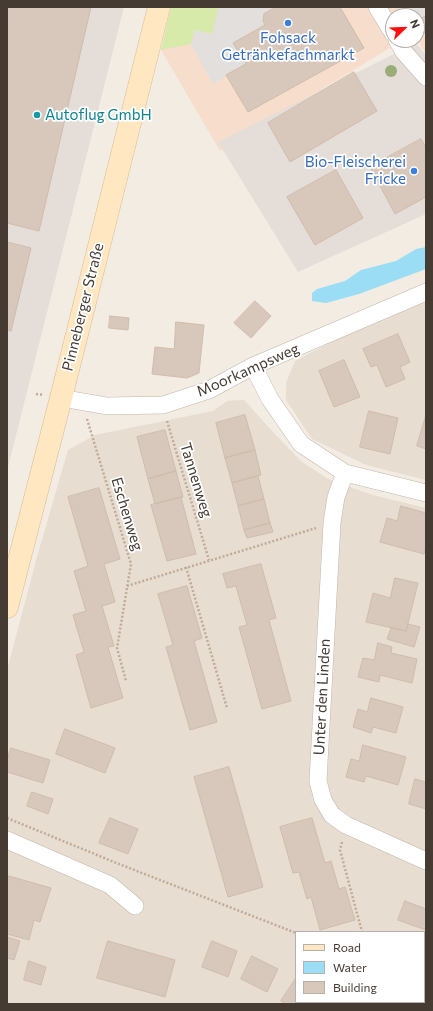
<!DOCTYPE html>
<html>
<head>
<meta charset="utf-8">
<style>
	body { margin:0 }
	#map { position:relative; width:433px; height:1011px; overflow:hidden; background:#f3ece3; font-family:Commissioner,sans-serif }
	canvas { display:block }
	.frame { position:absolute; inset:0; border:8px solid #453b33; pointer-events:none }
	.legend { position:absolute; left:295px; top:931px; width:130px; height:72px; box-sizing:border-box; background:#fff; border:1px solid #b5b1ad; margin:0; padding:5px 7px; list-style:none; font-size:12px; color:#453b33 }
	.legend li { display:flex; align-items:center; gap:8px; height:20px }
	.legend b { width:20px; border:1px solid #b5b1ad }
	.north { position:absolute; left:385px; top:8px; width:40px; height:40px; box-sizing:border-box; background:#fff; border:1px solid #b5b1ad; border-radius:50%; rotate:67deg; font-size:11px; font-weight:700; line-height:16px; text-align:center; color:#453b33 }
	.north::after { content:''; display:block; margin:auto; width:14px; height:18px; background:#ff0e0e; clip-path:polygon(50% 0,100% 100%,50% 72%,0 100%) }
</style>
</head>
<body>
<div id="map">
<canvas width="433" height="1011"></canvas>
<div class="frame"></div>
<ul class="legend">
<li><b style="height:5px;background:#ffe7c1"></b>Road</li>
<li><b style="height:11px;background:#9addf5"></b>Water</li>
<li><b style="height:11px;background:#d8c8bb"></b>Building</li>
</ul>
<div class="north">N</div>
</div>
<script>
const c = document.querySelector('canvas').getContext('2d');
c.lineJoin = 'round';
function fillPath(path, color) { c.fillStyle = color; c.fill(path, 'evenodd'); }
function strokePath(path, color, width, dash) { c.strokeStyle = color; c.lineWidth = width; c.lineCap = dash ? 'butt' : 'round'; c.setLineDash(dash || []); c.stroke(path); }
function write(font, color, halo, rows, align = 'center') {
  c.font = font + ' Commissioner,sans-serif'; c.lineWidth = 3.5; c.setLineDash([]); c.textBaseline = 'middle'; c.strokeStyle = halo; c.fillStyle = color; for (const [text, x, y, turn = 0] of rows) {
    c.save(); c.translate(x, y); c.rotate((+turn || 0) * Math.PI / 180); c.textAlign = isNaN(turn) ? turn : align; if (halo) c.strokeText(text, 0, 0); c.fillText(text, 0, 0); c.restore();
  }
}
fillPath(new Path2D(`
	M426 301V480L366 465 312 439 286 400V383L295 361 339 338Z
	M244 400 273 432 302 462 330 480 373 495 426 508V1004H7V670L37 557 68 450 95 435 213 411 227 401ZM296 932H424V1002H296Z`), '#e7ddd1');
fillPath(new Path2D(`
	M172 7H426V54L417 40V16H393V40H403L220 151 161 50Z`), '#f7decc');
fillPath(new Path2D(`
	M7 7H124L7 471Z
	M416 43 426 55V214L298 272 218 142Z`), '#e5ddd8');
fillPath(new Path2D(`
	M171 7H219L212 34 195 31 191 44 161 50Z`), '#d7eaa9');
fillPath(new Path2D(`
	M219 7H276L264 14 263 21 265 25 233 43 246 64 213 84 191 44 195 30 212 34Z
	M409 7H424L426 10V16L417 21V16H414Z`), '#e3dfdc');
fillPath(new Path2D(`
	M426 247V269L359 294 326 303 312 301V293L317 289 345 281 361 270 396 261 416 249Z`), '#9addf5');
const building = new Path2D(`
	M7 7H91L39 231 7 223Z
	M276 7H340L364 48 248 112 226 75 246 64 233 43 265 25 263 21 264 14Z
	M426 16V35L417 21Z
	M354 72 377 111 290 162 268 123Z
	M421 139 426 147V197L395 214 370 167Z
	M336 170 363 218 315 245 287 197Z
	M7 242 31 248 11 331 7 330Z
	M255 301 271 316 251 338 234 323Z
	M110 316 129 318 128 330 109 328Z
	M176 322 204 325 199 373 187 378 152 374 155 347 174 349Z
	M398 334 410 362 400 367 405 379 386 387 377 365 371 367 363 349Z
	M344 360 360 397 334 407 319 371Z
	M369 411 398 418 390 454 360 447Z
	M245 415 255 450 225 458 216 423Z
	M426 415V449L417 446Z
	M165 430 176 471 148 479 137 437Z
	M255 450 261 475 232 483 225 458Z
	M176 471 183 497 155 504 148 479Z
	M258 476 264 499 238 506 232 483Z
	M99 488 120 559 104 564 115 602 102 606 114 646 108 647 123 698 91 708 76 655 84 652 73 615 86 611 74 571 88 566 68 497Z
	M181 497 196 554 167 561 151 505Z
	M264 499 270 523 244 530 238 506Z
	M401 506 426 513V546L424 554 380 542 387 518 397 521Z
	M270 523 273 532 247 538 244 530Z
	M261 564 276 618 269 620 291 701 262 709 239 627 247 625 236 586 227 588 223 574Z
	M395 578 418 583 406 631 366 622 373 593 390 598Z
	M187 586 202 638 194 641 217 722 190 730 166 647 173 645 158 594Z
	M408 624 420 627 414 647 387 639 391 628 406 631Z
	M378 643 392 647 391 653 417 659 412 683 380 675 379 682 358 677 363 658 374 660Z
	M371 698 403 707 396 733 373 727 371 733 353 727 358 709 367 712Z
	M65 729 115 748 105 773 56 754Z
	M363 745 406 757 398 785 366 776 364 782 346 777 351 759 359 761Z
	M11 748 50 760 43 783 7 772V761Z
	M229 767 263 887 228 897 194 777Z
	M415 779 426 782V809L409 804Z
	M32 792 53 799 48 814 27 806Z
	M110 818 138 829 128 854 99 843Z
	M312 818 325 863 331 861 339 889 345 887 355 920 320 930 311 897 307 899 299 872 293 873 280 827Z
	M9 876 51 888 40 922 34 920 29 940 7 934V915L8 912H7V883Z
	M405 901 426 909V930L398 920Z
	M7 937 20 941 14 960 7 958Z
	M108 941 175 960 165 997 97 978Z
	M212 941 237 951 228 977 202 967Z
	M252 956 278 969 267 992 241 979Z
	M29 961 46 967 41 985 24 980Z
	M296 978V1002H318L317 1004H285L281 1001Z
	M424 996 426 998V1004H411L413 1002H424Z
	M335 1002H374L376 1003 375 1004H333Z`);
fillPath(building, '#d8c8bb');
strokePath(building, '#d0bcab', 1);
const minor = new Path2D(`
	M377 7 393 33
	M397 40 404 52 426 77
	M253 366 270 399 301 444 345 473 426 493
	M61 398 107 406 163 405 209 390 253 366 426 292
	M345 473 336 497 332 523 318 781 323 800 332 815 346 825 426 861
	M7 840 110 885 135 906`);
const secondary = new Path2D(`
	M7 607 61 398 159 7`);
strokePath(minor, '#c2b5a8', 18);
strokePath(secondary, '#dabc91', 23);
strokePath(new Path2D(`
	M36 394 43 395
	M87 419 131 564 117 648 126 681
	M167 421 209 560
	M186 567 227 708
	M127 586 316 528
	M7 818 119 864 296 933
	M342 842 340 850 362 932
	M424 981 426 982`), '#c2ab96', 2.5, [2, 2]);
strokePath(minor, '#fff', 17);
strokePath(secondary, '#ffe7c1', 22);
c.fillStyle = '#9aad79';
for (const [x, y] of [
	[391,71]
]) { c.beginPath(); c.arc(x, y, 6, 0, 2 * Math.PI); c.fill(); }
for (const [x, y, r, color] of [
	[288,23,4,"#3f7fe0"],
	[37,115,4,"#0f9aa8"],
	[414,171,4,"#3f7fe0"]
]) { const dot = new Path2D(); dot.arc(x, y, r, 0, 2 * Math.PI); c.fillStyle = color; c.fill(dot); strokePath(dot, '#fff', 1.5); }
write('15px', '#366cbe', '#fff', [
	["Fohsack",288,38],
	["Getränkefachmarkt",288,55],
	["Bio-Fleischerei",406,162,"right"],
	["Fricke",406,179,"right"]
]);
write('15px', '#0d838f', '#fff', [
	["Autoflug GmbH",45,115]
], 'left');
write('15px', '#453b33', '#fff', [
	["Pinneberger Straße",83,307,-76],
	["Moorkampsweg",248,370,-24],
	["Tannenweg",196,480,73],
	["Eschenweg",127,514,73],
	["Unter den Linden",322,697,-87]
]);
</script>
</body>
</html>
